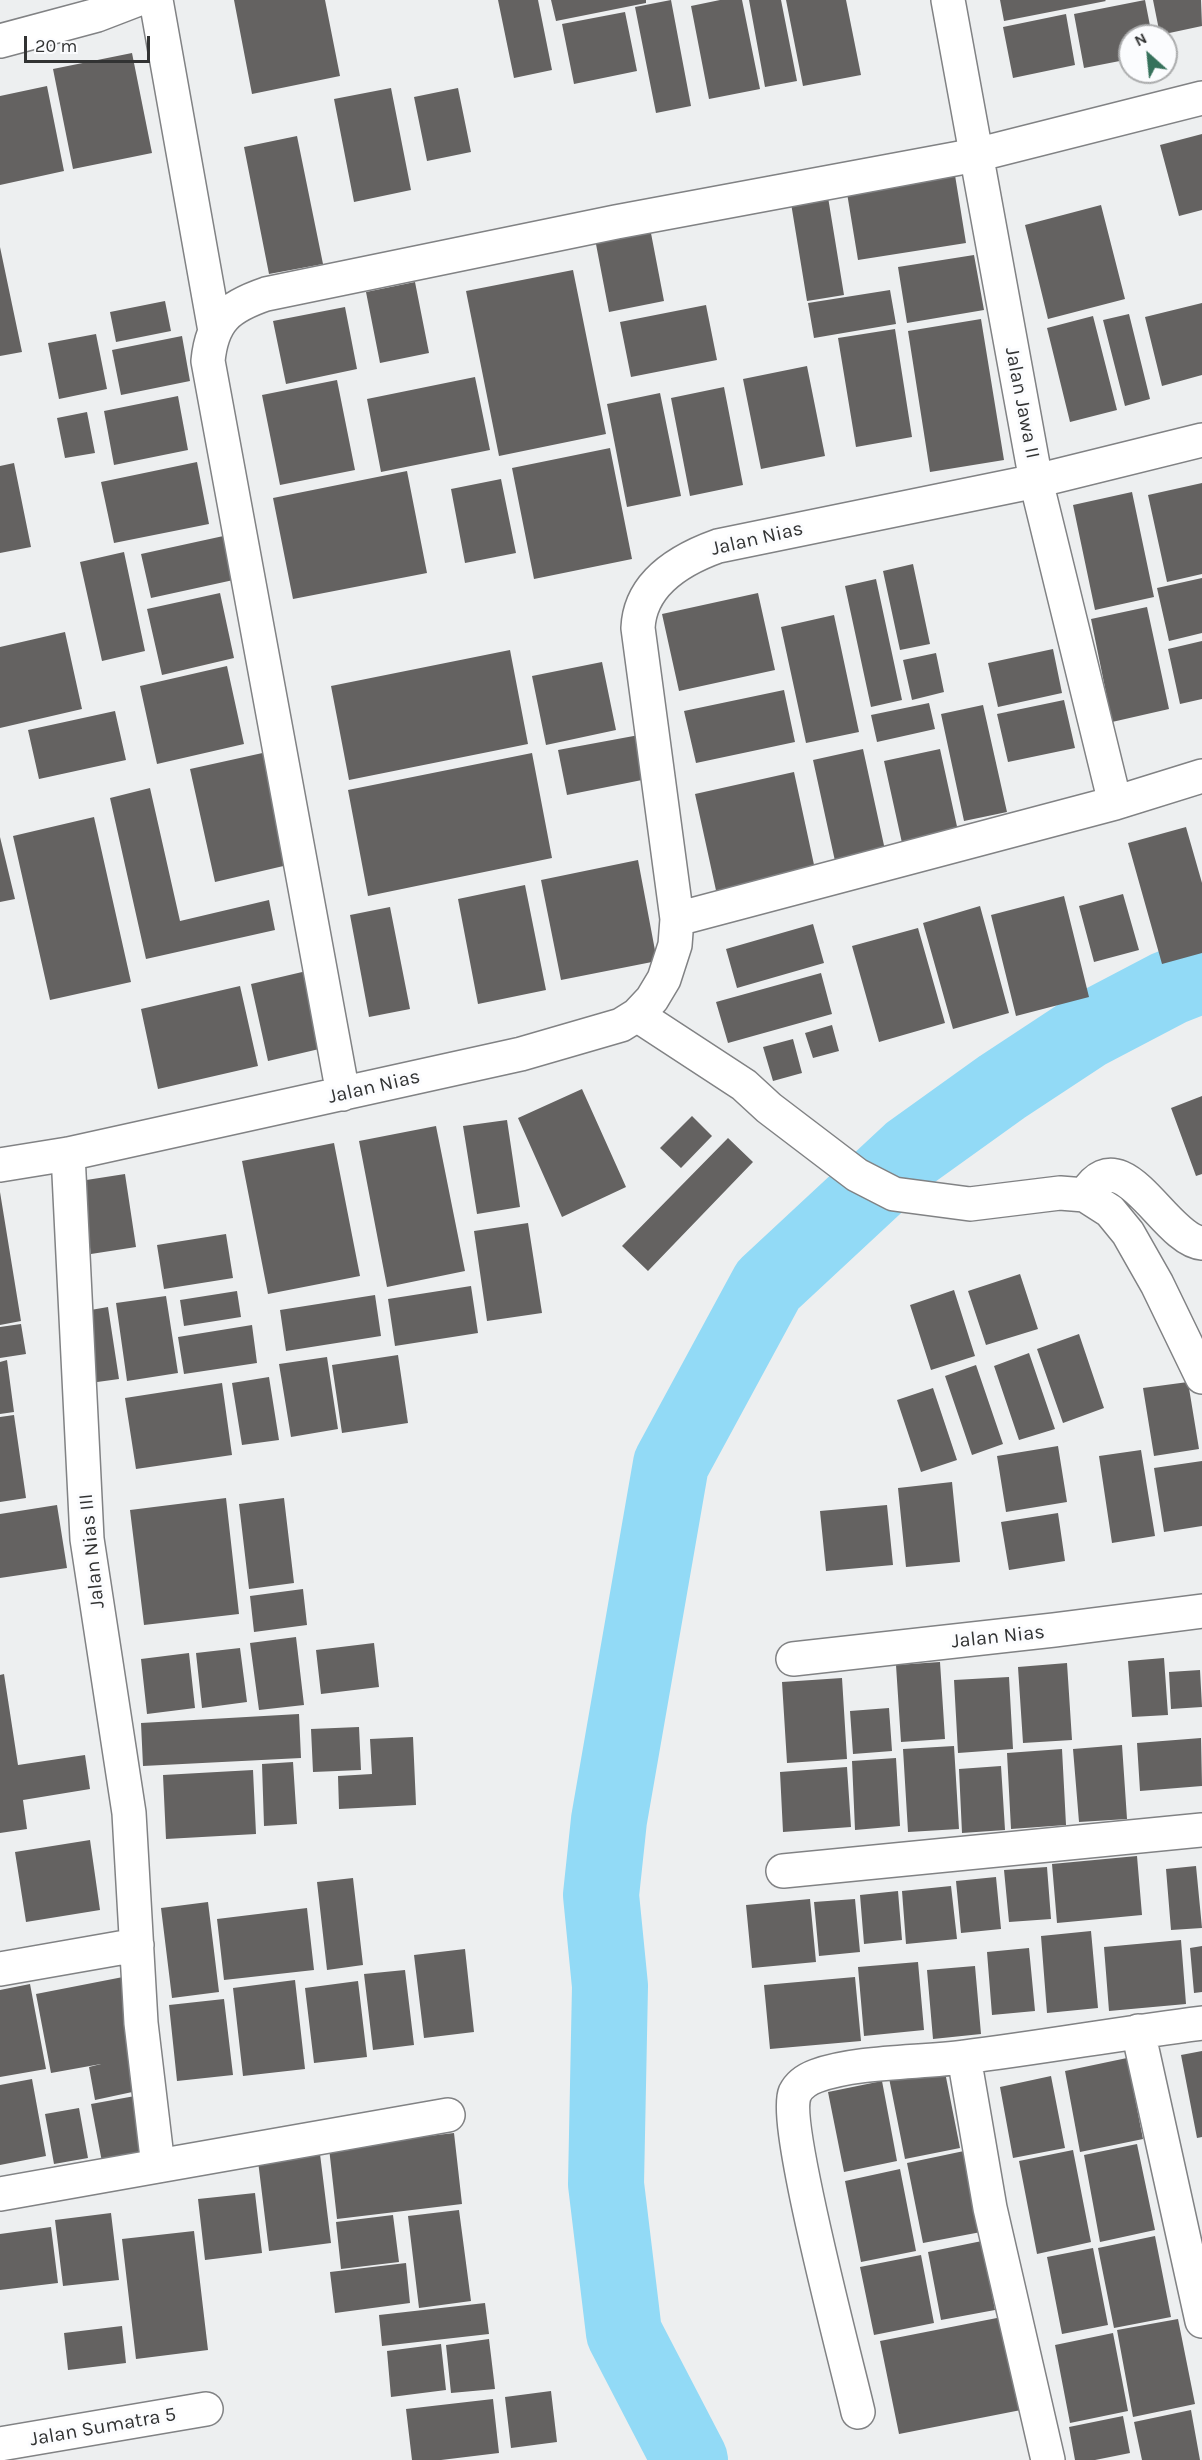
<!DOCTYPE html>
<html>
<head>
<meta charset="utf-8">
<style>
	body { margin:0 }
	#map { position:relative; width:1202px; height:2460px; overflow:hidden; background:#edeff0; font-family:Karla,sans-serif }
	canvas { display:block }
	.north { position:absolute; left:1118px; top:24px; width:60px; height:60px; box-sizing:border-box; background:#fbfcfe; border:2px solid #abacad; border-radius:50%; rotate:333deg; font-size:16px; font-weight:700; line-height:24px; text-align:center; color:#323333 }
	.north::after { content:''; display:block; margin:auto; width:21px; height:27px; background:#36715b; clip-path:polygon(50% 0,100% 100%,50% 72%,0 100%) }
	.scale { position:absolute; left:24px; top:36px; width:126px; height:27px; box-sizing:border-box; border:3px solid #323333; border-top:0; padding-left:8px; font-size:18px; line-height:21px; white-space:nowrap; color:#323333; -webkit-text-stroke:4px #fbfcfe; paint-order:stroke }
</style>
</head>
<body>
<div id="map">
<canvas width="1202" height="2460"></canvas>
<div class="north">N</div>
<div class="scale">20 m</div>
</div>
<script>
const c = document.querySelector('canvas').getContext('2d');
c.lineJoin = 'round';
function strokePath(path, color, width, dash) { c.strokeStyle = color; c.lineWidth = width; c.lineCap = dash ? 'butt' : 'round'; c.setLineDash(dash || []); c.stroke(path); }
function fillPath(path, color) { c.fillStyle = color; c.fill(path, 'evenodd'); }
function write(font, color, halo, rows, align = 'center') {
  c.font = font + ' Karla,sans-serif'; c.lineWidth = 6; c.setLineDash([]); c.textBaseline = 'middle'; c.strokeStyle = halo; c.fillStyle = color; for (const [text, x, y, turn = 0] of rows) {
    c.save(); c.translate(x, y); c.rotate((+turn || 0) * Math.PI / 180); c.textAlign = isNaN(turn) ? turn : align; if (halo) c.strokeText(text, 0, 0); c.fillText(text, 0, 0); c.restore();
  }
}
strokePath(new Path2D(`
	M690 2460 624 2333 606 2184 610 1986 601 1895 609 1820 671 1464 768 1285 910 1153 1002 1087 1087 1031 1169 988 1202 975`), '#92daf6', 76);
fillPath(new Path2D(`
	M234 0H325L340 76 252 94Z
	M498 0H538L552 70 514 78Z
	M551 0H646V3L556 21Z
	M671 0 691 106 656 113 635 7Z
	M720 0H742L760 89 709 99 691 6Z
	M749 0H781L797 81 765 87Z
	M786 0H846L861 75 803 86Z
	M1000 0H1105L1106 1 1004 21Z
	M1145 0 1152 36H1130V59L1084 68 1074 14Z
	M1153 0H1201L1202 26 1160 35Z
	M625 12 637 71 574 84 562 24Z
	M1066 14 1075 65 1013 78 1003 27Z
	M132 53 152 153 73 169 53 69Z
	M47 86 64 171 0 185V96Z
	M391 88 411 190 354 202 334 99Z
	M458 88 471 152 427 161 414 97Z
	M1202 134V210L1179 216 1160 145Z
	M297 136 323 264 269 274 244 147Z
	M954 169 966 243 858 260 846 187Z
	M827 191 844 295 807 301 790 197Z
	M1101 205 1125 299 1048 319 1025 225Z
	M650 228 664 301 609 312 595 239Z
	M0 247 22 352 0 356Z
	M974 255 984 310 907 323 898 267Z
	M573 270 606 434 499 456 466 291Z
	M415 282 429 353 380 363 366 292Z
	M890 290 896 324 814 338 808 303Z
	M165 301 171 331 116 342 110 312Z
	M1202 303V375L1162 386 1145 317Z
	M706 305 717 360 631 377 620 322Z
	M345 307 357 369 286 384 273 321Z
	M1129 314 1150 399 1125 406 1103 320Z
	M1093 316 1117 410 1070 422 1047 328Z
	M981 319 1004 460 930 472 908 331Z
	M895 329 912 437 856 447 838 338Z
	M96 334 107 389 59 399 48 343Z
	M182 336 190 381 121 395 112 350Z
	M807 366 825 456 761 469 743 379Z
	M475 377 490 450 381 472 367 399Z
	M337 380 355 470 280 485 262 395Z
	M724 387 743 485 690 496 671 398Z
	M660 393 681 496 627 507 607 404Z
	M178 396 188 450 114 465 104 411Z
	M87 412 95 453 65 458 57 418Z
	M610 448 632 559 534 579 512 468Z
	M197 462 209 524 114 543 101 482Z
	M14 463 31 547 0 553V466Z
	M407 471 427 573 293 599 273 498Z
	M501 479 516 553 465 563 451 489Z
	M1202 483V574L1167 582 1148 495Z
	M1132 492 1154 597 1095 610 1073 505Z
	M228 535 238 579 151 598 141 554Z
	M124 552 145 651 102 661 80 562Z
	M913 564 930 644 900 650 883 571Z
	M1202 578V633L1169 641 1157 588Z
	M876 579 902 700 871 707 845 586Z
	M220 593 234 658 162 675 147 609Z
	M758 593 775 670 679 691 662 614Z
	M1147 607 1169 709 1112 722 1091 619Z
	M834 615 859 732 806 743 781 627Z
	M65 632 82 709 0 728V647Z
	M1202 641V699L1180 704 1168 649Z
	M1053 649 1062 693 998 707 988 663Z
	M510 650 528 744 349 780 331 686Z
	M936 653 944 692 912 700 903 660Z
	M602 662 616 730 546 745 532 676Z
	M227 666 244 744 157 764 140 686Z
	M784 690 795 742 696 763 684 711Z
	M1064 700 1075 748 1008 762 997 714Z
	M929 703 935 729 877 742 871 715Z
	M983 705 1007 812 964 821 941 714Z
	M115 711 126 760 39 779 28 730Z
	M639 735 647 779 567 795 558 750Z
	M863 749 885 850 835 861 813 760Z
	M940 749 958 831 902 843 884 761Z
	M267 752 292 864 215 882 190 769Z
	M532 753 552 858 368 896 348 790Z
	M794 772 816 874 717 895 695 794Z
	M150 788 180 921 269 900 275 930 146 959 110 798Z
	M94 817 131 982 50 1000 13 836Z
	M1186 827 1202 883V953L1162 964 1128 843Z
	M0 837 15 899 0 902Z
	M638 860 657 961 561 980 541 880Z
	M525 885 546 990 478 1004 458 899Z
	M1123 894 1139 950 1094 962 1079 906Z
	M1064 896 1089 997 1016 1016 991 915Z
	M980 906 1009 1013 953 1029 923 923Z
	M390 907 410 1009 369 1017 350 915Z
	M813 924 824 963 737 988 726 949Z
	M918 928 945 1023 879 1042 852 946Z
	M315 969 332 1046 268 1061 251 984Z
	M821 973 832 1014 728 1043 716 1002Z
	M240 986 258 1066 158 1089 141 1009Z
	M832 1025 839 1051 813 1058 805 1033Z
	M793 1039 802 1073 773 1081 763 1047Z
	M582 1089 626 1187 562 1217 518 1118Z
	M1202 1096V1174L1196 1176 1171 1108Z
	M692 1116 712 1136 681 1168 660 1148Z
	M507 1120 520 1207 477 1214 463 1126Z
	M436 1126 465 1271 387 1287 359 1141Z
	M728 1138 753 1162 648 1271 622 1246Z
	M334 1143 360 1276 268 1294 242 1161Z
	M125 1174 136 1247 91 1254 80 1181Z
	M0 1192 21 1321 0 1325Z
	M528 1223 542 1313 487 1321 474 1231Z
	M226 1234 233 1278 164 1289 157 1245Z
	M1020 1274 1038 1329 986 1345 968 1291Z
	M471 1286 478 1333 395 1346 388 1299Z
	M954 1290 975 1356 931 1370 910 1305Z
	M237 1291 241 1317 184 1326 180 1300Z
	M375 1295 381 1336 286 1351 280 1310Z
	M166 1296 178 1373 127 1381 116 1303Z
	M108 1307 119 1379 90 1383 79 1312Z
	M21 1324 26 1354 0 1358V1327Z
	M252 1325 257 1363 184 1374 178 1337Z
	M1079 1334 1104 1408 1063 1423 1037 1349Z
	M1029 1353 1055 1429 1019 1440 994 1366Z
	M398 1355 408 1423 342 1433 332 1365Z
	M327 1357 338 1429 291 1437 279 1364Z
	M7 1360 14 1412 0 1414V1362Z
	M976 1365 1003 1444 972 1455 945 1376Z
	M269 1377 279 1440 242 1445 232 1383Z
	M1188 1382 1199 1449 1154 1456 1143 1388Z
	M222 1383 232 1455 136 1469 125 1398Z
	M933 1388 957 1460 921 1472 897 1400Z
	M14 1415 26 1498 0 1502V1417Z
	M1058 1446 1067 1502 1006 1512 997 1456Z
	M1141 1450 1155 1536 1112 1543 1099 1456Z
	M1202 1461V1526L1164 1532 1154 1468Z
	M952 1482 960 1562 906 1567 898 1488Z
	M226 1498 239 1614 144 1625 130 1510Z
	M284 1498 294 1583 249 1589 239 1504Z
	M57 1505 67 1568 0 1578V1514Z
	M887 1505 893 1565 826 1571 820 1511Z
	M1058 1513 1065 1561 1009 1570 1001 1522Z
	M303 1589 307 1625 254 1632 250 1596Z
	M296 1637 304 1705 259 1710 250 1643Z
	M374 1643 379 1687 321 1694 316 1650Z
	M240 1648 247 1702 202 1708 196 1653Z
	M189 1653 195 1708 147 1714 141 1659Z
	M1164 1658 1168 1715 1132 1717 1128 1661Z
	M940 1662 945 1739 901 1742 896 1665Z
	M1067 1663 1072 1740 1023 1743 1018 1667Z
	M1200 1670 1202 1707 1171 1709 1169 1672Z
	M4 1674 18 1765 85 1755 90 1789 23 1800 27 1829 0 1833V1675Z
	M1009 1677 1013 1749 958 1753 954 1680Z
	M842 1678 847 1759 787 1763 782 1682Z
	M889 1708 892 1751 853 1754 850 1711Z
	M299 1714 301 1758 143 1766 141 1723Z
	M359 1727 361 1770 313 1772 311 1729Z
	M413 1737 416 1805 339 1809 338 1776 372 1774 370 1739Z
	M1201 1738 1202 1786 1140 1791 1137 1743Z
	M1122 1745 1127 1819 1079 1822 1073 1749Z
	M954 1746 959 1829 908 1832 903 1749Z
	M1062 1749 1066 1825 1011 1829 1007 1753Z
	M896 1758 900 1826 855 1830 852 1761Z
	M293 1762 297 1824 264 1826 262 1764Z
	M1001 1766 1005 1830 962 1833 959 1769Z
	M847 1767 851 1827 783 1832 780 1772Z
	M253 1770 256 1834 166 1839 163 1775Z
	M90 1840 100 1910 26 1922 15 1852Z
	M1137 1856 1142 1915 1057 1923 1052 1864Z
	M1196 1866 1202 1928 1171 1930 1166 1869Z
	M1047 1867 1051 1919 1009 1922 1004 1870Z
	M996 1877 1001 1929 961 1933 956 1881Z
	M353 1878 363 1965 327 1970 317 1882Z
	M951 1886 957 1939 906 1944 902 1891Z
	M898 1891 902 1940 864 1944 860 1895Z
	M810 1899 816 1962 752 1968 746 1905Z
	M855 1899 860 1952 819 1956 814 1902Z
	M208 1902 219 1992 172 1998 161 1908Z
	M307 1908 314 1970 224 1980 217 1919Z
	M1091 1931 1098 2008 1047 2013 1041 1936Z
	M1181 1940 1186 2004 1109 2011 1104 1947Z
	M1202 1946V1992L1194 1993 1190 1948Z
	M1029 1948 1035 2011 992 2015 987 1952Z
	M465 1949 474 2032 424 2038 414 1955Z
	M918 1962 924 2030 864 2036 858 1967Z
	M975 1966 981 2034 933 2039 927 1970Z
	M405 1970 414 2045 373 2050 364 1974Z
	M123 1977 137 2091 95 2100 89 2067 101 2064 51 2073 36 1994Z
	M855 1977 861 2041 770 2049 764 1985Z
	M295 1980 305 2069 243 2076 233 1988Z
	M358 1981 367 2057 314 2063 305 1988Z
	M30 1984 46 2069 0 2077V1990Z
	M224 1999 233 2075 177 2081 169 2005Z
	M1202 2051V2137L1197 2138 1181 2055Z
	M1127 2058 1143 2139 1080 2152 1065 2071Z
	M944 2067 960 2148 905 2159 889 2078Z
	M1051 2076 1065 2148 1013 2158 1000 2087Z
	M32 2079 46 2156 0 2165V2085Z
	M882 2081 897 2161 844 2172 828 2092Z
	M135 2096 146 2153 102 2162 91 2104Z
	M79 2108 88 2158 54 2164 45 2114Z
	M454 2133 462 2204 337 2219 329 2148Z
	M1137 2144 1155 2230 1100 2242 1084 2155Z
	M1073 2150 1091 2242 1037 2254 1019 2161Z
	M964 2151 981 2232 923 2243 907 2163Z
	M320 2154 331 2243 269 2251 258 2161Z
	M900 2169 916 2251 861 2262 845 2181Z
	M255 2193 262 2253 205 2260 198 2199Z
	M459 2210 471 2301 419 2308 408 2216Z
	M111 2213 119 2280 63 2286 55 2220Z
	M393 2215 399 2262 341 2269 336 2222Z
	M51 2227 58 2283 0 2290V2234Z
	M194 2231 208 2350 136 2359 122 2239Z
	M1155 2236 1171 2317 1114 2328 1098 2248Z
	M982 2241 995 2310 941 2320 928 2252Z
	M1093 2248 1108 2325 1062 2334 1047 2257Z
	M921 2255 934 2323 874 2335 860 2267Z
	M406 2263 410 2303 335 2313 330 2272Z
	M485 2303 489 2334 382 2346 379 2315Z
	M1002 2317 1021 2410 899 2434 880 2341Z
	M1178 2319 1195 2404 1133 2417 1117 2330Z
	M122 2326 126 2363 68 2370 64 2333Z
	M1113 2333 1128 2411 1070 2423 1055 2345Z
	M489 2339 495 2389 451 2393 446 2345Z
	M441 2344 446 2390 391 2397 387 2351Z
	M551 2391 557 2442 511 2448 505 2397Z
	M493 2399 499 2453 441 2460H412L406 2409Z
	M1191 2410 1200 2460H1142L1134 2422Z
	M1123 2416 1130 2453 1095 2460H1075L1069 2427Z`), '#646261');
const street = new Path2D(`
	M156 0 215 331
	M948 0 1036 481 1115 803
	M0 41 97 15 136 0
	M677 919 1115 803 1202 776
	M637 1015 744 1085 769 1108 857 1175 894 1194 970 1204 1060 1193 1085 1195 1110 1211 1128 1233 1157 1284 1202 1377
	M343 1094 208 361C212 320 228 307 266 294L616 222 976 155 1202 98
	M0 1165 68 1154 521 1054 621 1025 637 1015 652 999 664 979 675 945 677 919 638 628C640 584 679 560 718 546L1036 481 1202 440
	M1085 1195C1122 1132 1164 1240 1202 1243
	M793 1659 1054 1630 1202 1611
	M783 1871 1202 1830
	M0 1969 137 1945
	M1138 2031 1202 2321
	M964 2057 990 2208 1048 2460
	M158 2166 448 2115
	M0 2194 158 2166 141 2023 129 1813 87 1539 68 1154
	M858 2412C847 2364 782 2123 795 2093 799 2085 808 2079 816 2076 858 2061 919 2063 964 2057 1044 2047 1122 2033 1202 2023
	M0 2444 206 2409`);
strokePath(street, '#818284', 36);
strokePath(street, '#fff', 33);
write('20px', '#323333', '#fbfcfe', [
	["Jalan Jawa II",1022,403,79],
	["Jalan Nias",757,539,-13],
	["Jalan Nias",374,1087,-13],
	["Jalan Nias III",92,1551,-96],
	["Jalan Nias",998,1637,-6],
	["Jalan Sumatra 5",103,2427,-10]
]);
</script>
</body>
</html>
